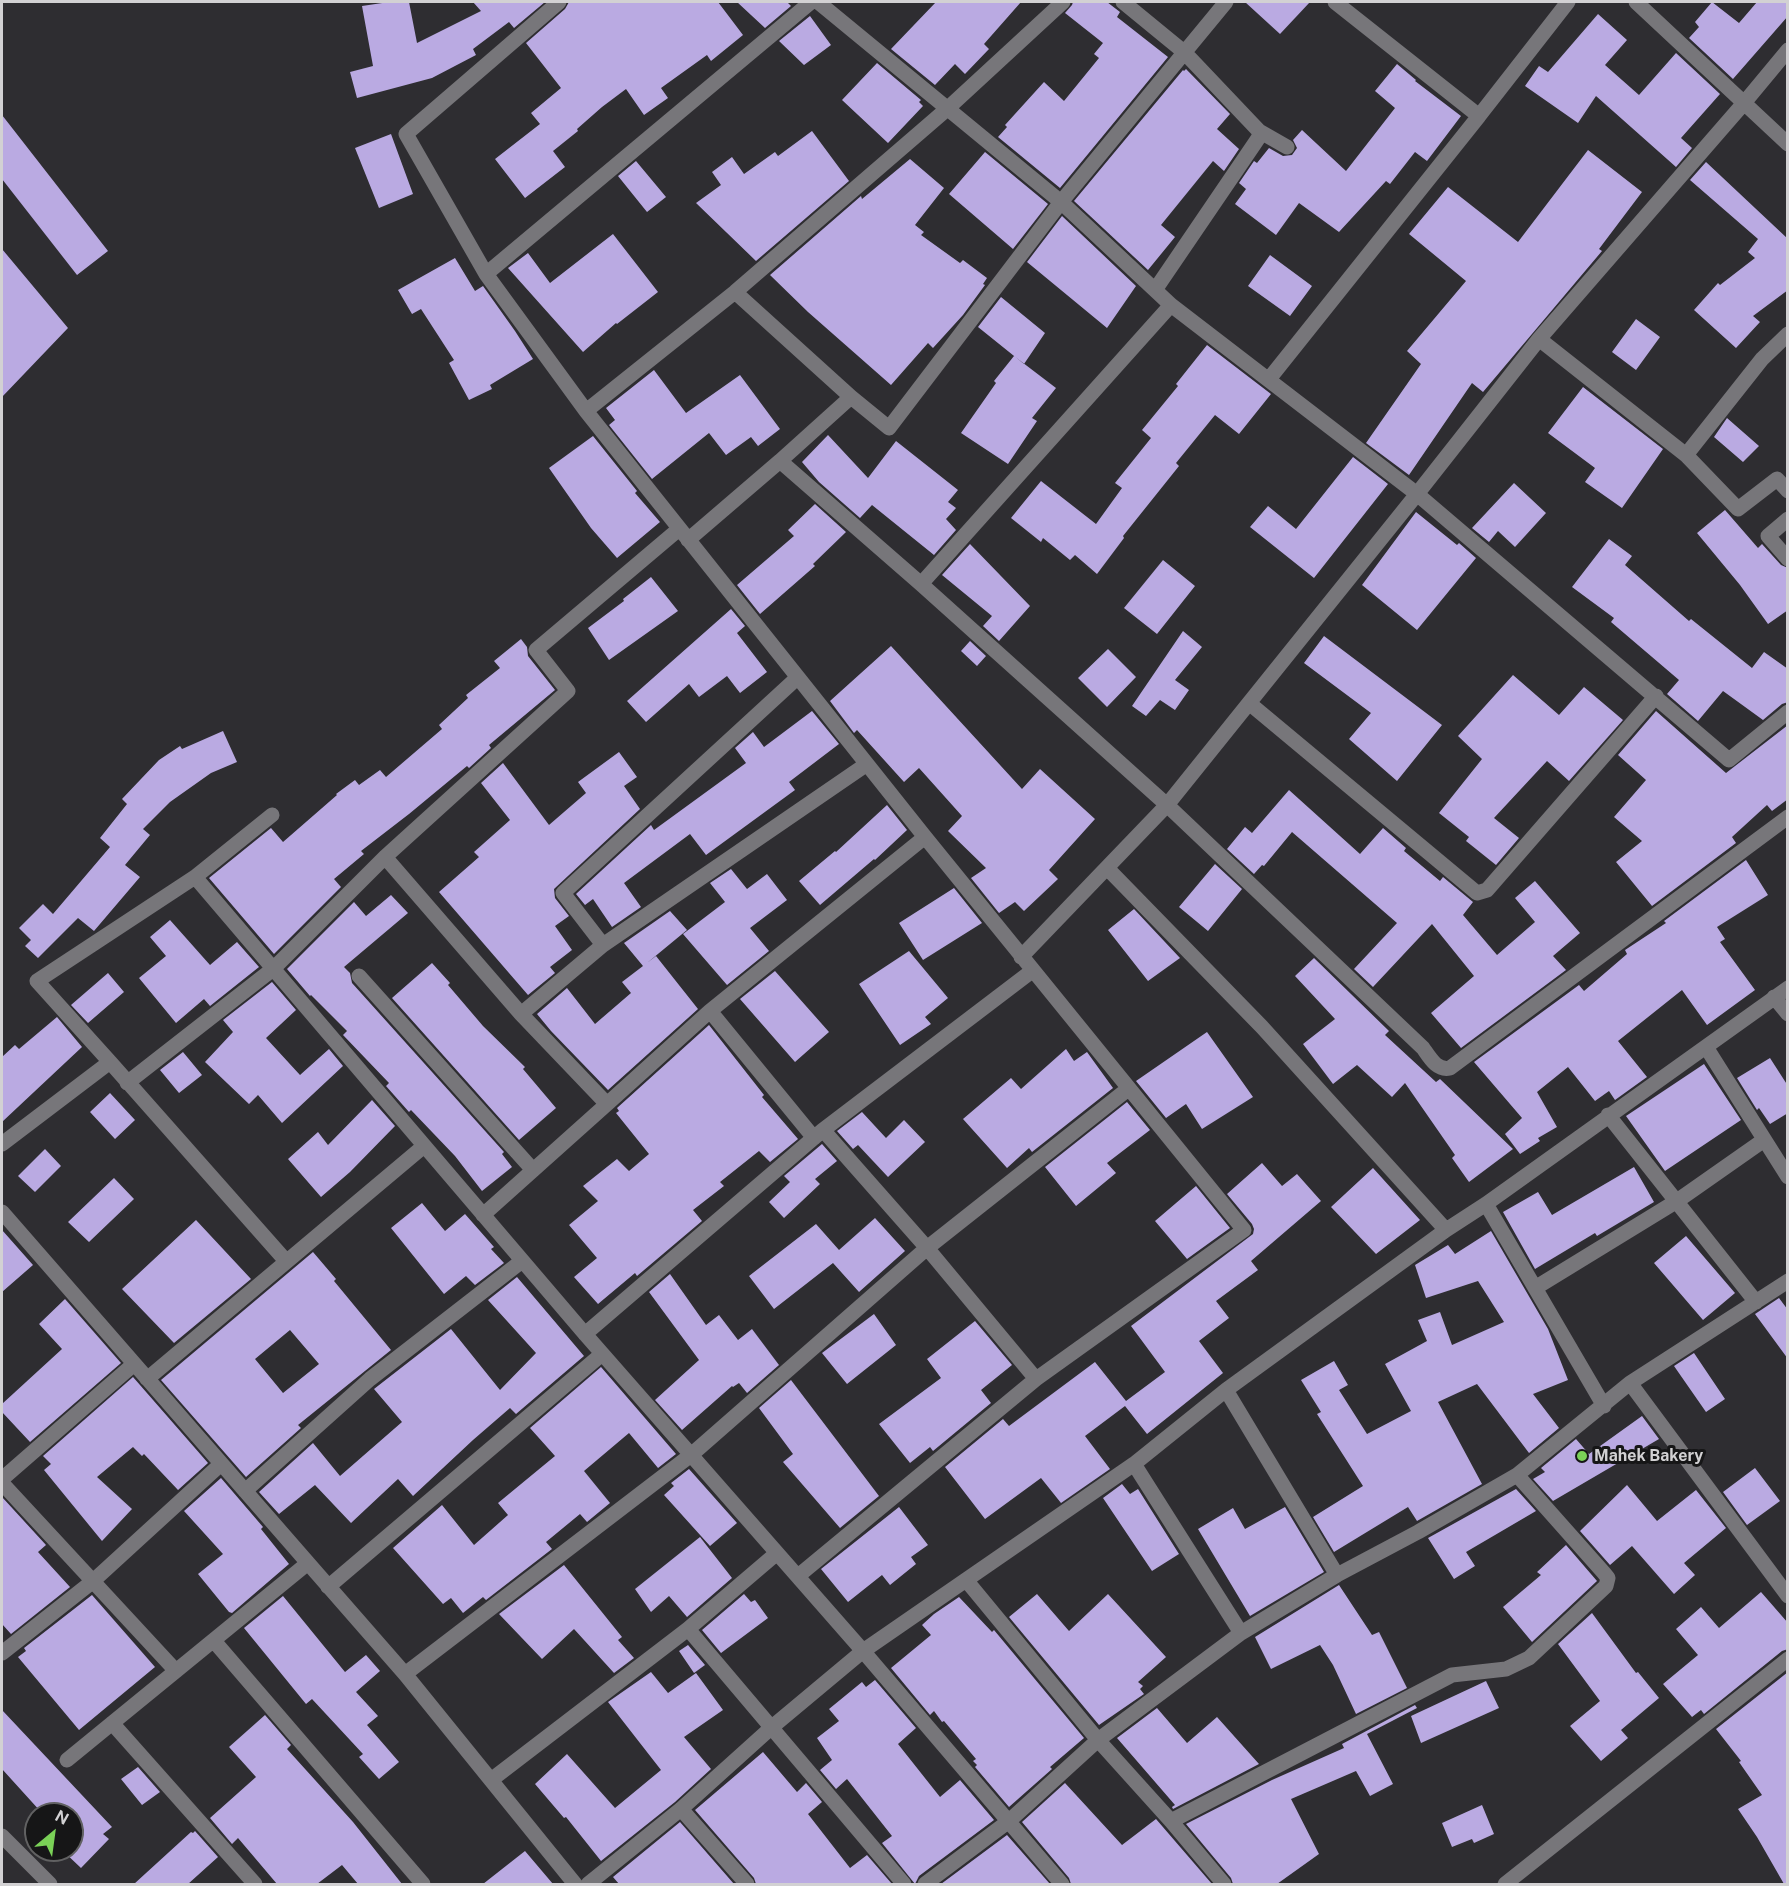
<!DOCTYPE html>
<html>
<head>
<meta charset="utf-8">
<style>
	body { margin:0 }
	#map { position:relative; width:1789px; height:1886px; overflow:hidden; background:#2e2d31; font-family:"Public Sans",sans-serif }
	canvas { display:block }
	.frame { position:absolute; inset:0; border:3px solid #d2d1d3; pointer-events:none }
	.north { position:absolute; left:24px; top:1802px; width:60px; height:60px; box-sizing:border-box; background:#161617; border:2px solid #616162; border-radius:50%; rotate:29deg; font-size:16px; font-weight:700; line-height:24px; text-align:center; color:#d2d1d3 }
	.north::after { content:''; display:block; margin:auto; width:21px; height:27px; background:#7ad157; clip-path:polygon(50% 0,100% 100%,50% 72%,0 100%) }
</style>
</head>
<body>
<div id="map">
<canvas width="1789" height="1886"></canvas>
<div class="frame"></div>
<div class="north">N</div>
</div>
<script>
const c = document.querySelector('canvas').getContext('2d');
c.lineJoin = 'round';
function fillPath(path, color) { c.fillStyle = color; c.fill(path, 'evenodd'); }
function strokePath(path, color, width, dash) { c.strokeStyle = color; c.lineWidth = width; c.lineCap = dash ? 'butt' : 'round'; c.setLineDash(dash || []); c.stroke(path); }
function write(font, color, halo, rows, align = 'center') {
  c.font = font + ' "Public Sans",sans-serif'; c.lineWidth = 6; c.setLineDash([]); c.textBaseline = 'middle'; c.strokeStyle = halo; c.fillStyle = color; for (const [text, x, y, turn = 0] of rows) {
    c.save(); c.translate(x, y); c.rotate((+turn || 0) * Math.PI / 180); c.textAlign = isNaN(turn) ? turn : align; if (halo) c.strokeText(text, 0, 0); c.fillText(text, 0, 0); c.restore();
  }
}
fillPath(new Path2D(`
	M389 2H409L417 43 481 11 473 2H545L514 28 509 22 473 49 476 55 432 78 357 98 350 72 373 66 362 6Z
	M569 2H718L743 35 711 61 707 55 661 88 668 98 644 115 626 89 602 107 577 129 578 131 553 151 565 167 525 198 495 159 540 124 531 113 561 88 526 43 565 9Z
	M737 2H787L791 6 765 28Z
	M936 2H1021L984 44 989 49 965 74 955 64 935 85 891 49Z
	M1073 2H1107L1120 12 1117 17 1168 57 1060 188 998 137 1007 127 1005 125 1044 82 1064 101 1099 58 1094 54 1103 43 1065 13 1072 5Z
	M1245 2H1310L1280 34Z
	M1712 2 1739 23 1757 2H1788V16L1733 79 1689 38 1699 27 1695 22Z
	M1598 14 1627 40 1605 65 1639 95 1676 53 1720 94 1681 138 1692 148 1676 167 1596 96 1578 123 1525 86 1539 66 1548 72Z
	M810 16 831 45 804 65 779 41Z
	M877 63 921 100 919 102 923 106 888 143 842 100Z
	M1397 64 1416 80 1415 81 1461 116 1427 161 1415 152 1390 184 1386 181 1339 232 1299 203 1276 235 1235 204 1246 189 1239 183 1254 161 1257 163 1269 148 1283 156 1292 155 1297 148 1293 140 1302 130 1346 171 1395 108 1375 91Z
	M1186 69 1230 114 1217 129 1239 149 1224 171 1213 161 1161 225 1175 237 1148 270 1074 201 1183 70 1184 71Z
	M2 115 108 251 77 275 2 179Z
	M812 131 849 181 756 261 696 203 721 185 712 172 732 157 744 174 775 152 778 156Z
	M391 134 413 194 379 208 355 148Z
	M1588 150 1642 192 1599 249 1602 251 1483 392 1472 383 1409 475 1366 443 1421 364 1407 351 1466 281 1409 234 1448 187 1518 242Z
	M985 152 1048 204 1013 249 949 194Z
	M910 159 944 188 915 225 924 232 921 235 960 263 963 260 987 278 983 284 985 285 963 315 933 348 928 343 891 385 808 312 770 275 861 196 862 199Z
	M636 161 666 197 647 212 618 176Z
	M1706 162 1788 239V290L1753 316 1760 322 1736 348 1694 310 1718 283 1720 285 1755 258 1748 252 1758 239 1690 180Z
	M1062 216 1136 286 1107 328 1027 262Z
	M613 234 658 292 617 324 616 323 583 352 508 268 528 253 550 283Z
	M2 249 68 328 2 397Z
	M1270 255 1312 286 1290 316 1248 286Z
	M455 258 475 291 483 286 515 331 533 359 490 385 492 389 469 400 449 363 454 360 421 309 412 314 398 290Z
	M1001 297 1045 333 1024 364 978 327Z
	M1636 319 1660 337 1636 370 1612 352Z
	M1207 345 1271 394 1239 434 1215 415 1176 463 1179 466 1123 536 1124 538 1097 574 1075 555 1070 560 1043 538 1041 542 1011 518 1041 481 1096 524 1122 488 1115 483 1151 438 1142 430 1178 386 1176 384Z
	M1014 356 1056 388 1032 418 1037 421 1008 464 961 433 996 383 994 381Z
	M654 370 686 413 740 375 780 429 758 446 751 437 726 455 709 433 652 479 609 425 615 420 606 408Z
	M1583 387 1663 449 1622 508 1585 482 1595 468 1548 433Z
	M1727 418 1759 446 1743 462 1714 437Z
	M828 435 868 478 896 441 958 490 948 502 956 508 946 519 956 530 934 555 872 505 860 518 819 482 802 462Z
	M593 436 637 491 635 493 660 522 617 558 591 528 549 468Z
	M1353 457 1388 484 1314 578 1250 527 1268 506 1296 529Z
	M1514 483 1546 513 1515 547 1498 531 1489 542 1472 528Z
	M815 504 846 532 813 564 815 566 760 614 737 585 794 536 788 530Z
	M1725 510 1758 548 1762 544 1781 565 1788 568V610L1768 624 1740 585 1697 533Z
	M1416 512 1457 545 1459 543 1476 558 1417 630 1362 585Z
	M1609 539 1632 556 1625 565 1689 621 1691 619 1752 668 1764 652 1788 669V702L1782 704 1763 720 1723 691 1698 721 1667 694 1679 680 1611 622 1614 618 1572 587Z
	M970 544 1030 606 999 641 983 626 992 616 942 575Z
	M1163 560 1195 586 1157 634 1124 608Z
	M651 577 678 611 609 660 588 628 624 601 623 599Z
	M731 609 745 626 737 633 767 672 740 693 727 676 699 697 689 684 646 722 627 701Z
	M1183 631 1202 647 1175 680 1189 690 1175 710 1160 700 1146 716 1132 706Z
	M1324 636 1442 725 1397 781 1349 739 1371 713 1304 663Z
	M521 639 527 647 528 656 555 690 489 745 491 748 469 768 467 766 409 814 361 851 364 854 334 879 341 887 274 954 209 878 271 828 283 842 337 795 336 794 355 780 359 785 380 770 386 777 442 729 439 725 468 698 466 695 500 668 494 661Z
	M970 641 986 656 977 666 961 651Z
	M891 646 1022 789 1040 769 1095 819 1049 870 1058 879 1024 911 1015 902 999 913 971 878 986 868 948 831 962 816 919 768 904 782 857 730 854 733 830 701Z
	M1108 649 1136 677 1107 707 1078 678Z
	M1513 675 1559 715 1584 687 1623 720 1569 781 1547 761 1494 818 1519 838 1496 865 1466 841 1469 837 1439 813 1482 759 1458 736Z
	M812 711 839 744 789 782 795 790 706 855 690 834 624 883 641 907 612 927 593 899 585 905 576 894 651 825 654 830 746 763 735 748 753 732 764 747Z
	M1656 711 1726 773 1788 725V799L1772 811 1767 805 1732 837 1736 843 1652 906 1616 862 1642 841 1614 817 1646 780 1618 755Z
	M223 731 237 762 211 773 170 802 143 829 150 835 125 865 140 877 94 931 78 918 38 958 25 946 31 940 19 928 43 904 53 914 110 847 100 838 127 804 122 799 159 760 180 746 182 749Z
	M619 752 637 777 624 786 640 809 554 889 555 898 569 916 555 926 572 950 550 967 555 973 528 995 439 892 479 857 474 852 510 820 481 783 503 763 549 825 586 793 578 782Z
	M1289 790 1360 854 1383 828 1406 848 1404 851 1440 881 1443 877 1473 902 1463 915 1497 955 1535 922 1515 898 1535 881 1580 933 1553 956 1566 970 1461 1048 1431 1013 1474 976 1432 924 1373 987 1354 969 1397 923 1292 832 1264 866 1262 865 1254 874 1227 849 1245 827 1252 833Z
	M887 805 907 830 875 860 874 859 820 905 799 881 835 851 836 852Z
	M1746 860 1768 895 1717 927 1725 939 1720 942 1755 990 1707 1025 1682 990 1618 1041 1647 1077 1615 1100 1609 1091 1595 1101 1568 1067 1537 1092 1557 1127 1538 1138 1540 1141 1520 1154 1505 1134 1522 1118 1474 1062 1579 985 1584 991 1627 954 1625 950 1666 923 1664 921Z
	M1215 864 1242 889 1208 931 1179 907Z
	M731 869 747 889 767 874 787 900 750 928 769 951 727 985 683 934 725 902 710 883Z
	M954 888 982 923 923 960 899 923Z
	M391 895 408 913 344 967 350 973 352 983 504 1152 502 1154 512 1167 482 1191 455 1156 411 1110 409 1112 386 1086 389 1083 343 1035 347 1031 311 995 310 996 287 969 354 902 366 916Z
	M1134 909 1180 958 1148 981 1108 930Z
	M670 911 687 930 647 963 656 956 698 1009 608 1090 551 1031 537 1014 567 988 595 1024 631 993 622 982 643 966 624 943Z
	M170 920 210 965 237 942 259 967 210 1006 204 999 176 1023 139 978 166 956 150 937Z
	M909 951 948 998 925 1017 931 1024 900 1045 859 984Z
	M1314 958 1389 1031 1385 1035 1436 1082 1440 1079 1513 1149 1469 1182 1452 1158 1455 1155 1405 1083 1392 1097 1357 1065 1333 1084 1303 1044 1335 1019 1295 976Z
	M432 963 450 983 448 985 483 1026 525 1067 523 1069 556 1108 519 1140 392 998Z
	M775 971 829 1032 795 1062 740 999Z
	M108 973 124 992 88 1023 71 1005Z
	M272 982 296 1010 266 1038 300 1075 329 1049 343 1066 282 1123 258 1095 249 1104 205 1062 233 1032 223 1020Z
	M57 1017 82 1047 2 1122V1057L15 1045 19 1049Z
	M709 1025 764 1095 762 1097 798 1139 770 1162 759 1151 720 1182 724 1186 693 1210 702 1221 637 1276 635 1273 598 1304 574 1277 597 1258 569 1225 598 1201 583 1186 617 1159 629 1171 649 1154 616 1113 619 1111 617 1108Z
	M1207 1032 1253 1097 1202 1129 1186 1104 1166 1118 1136 1081Z
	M1066 1049 1074 1061 1087 1052 1113 1088 1032 1152 1029 1148 1007 1168 963 1119 1011 1078 1021 1089Z
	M183 1052 202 1075 179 1093 160 1070Z
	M1770 1058 1788 1086V1113L1770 1124 1759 1108 1757 1110 1737 1078Z
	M1704 1064 1741 1120 1665 1171 1626 1116Z
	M110 1093 135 1120 115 1139 90 1112Z
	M372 1100 395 1126 350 1172 321 1197 288 1159 318 1132 328 1145Z
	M1127 1102 1150 1130 1107 1163 1116 1173 1076 1206 1045 1167Z
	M862 1112 886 1138 904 1120 925 1142 888 1177 858 1145 853 1149 837 1131Z
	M822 1144 837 1161 815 1179 820 1184 784 1218 769 1202 790 1182 784 1176Z
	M45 1149 61 1166 35 1192 18 1176Z
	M1262 1163 1282 1186 1297 1174 1321 1201 1251 1261 1258 1270 1216 1301 1229 1318 1199 1341 1223 1373 1147 1434 1125 1406 1085 1436 1110 1469 1061 1503 1041 1478 985 1519 945 1467 1003 1419 1009 1426 1095 1362 1126 1401 1165 1372 1131 1326 1253 1234 1254 1229 1252 1224 1227 1194Z
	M1634 1167 1654 1202 1597 1236 1595 1233 1535 1269 1503 1212 1538 1192 1552 1215Z
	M1373 1168 1420 1220 1376 1254 1331 1207Z
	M114 1178 134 1199 89 1242 68 1222Z
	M1196 1186 1230 1228 1187 1259 1155 1221Z
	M422 1203 445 1231 465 1214 494 1247 491 1249 504 1263 475 1285 466 1276 444 1294 391 1228Z
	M875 1218 905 1251 859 1292 833 1263 774 1309 749 1276 816 1224 839 1250Z
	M196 1220 251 1279 174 1343 122 1289Z
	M2 1230 33 1265 2 1292Z
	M1491 1231 1548 1329 1568 1380 1533 1394 1559 1428 1529 1453 1477 1384 1438 1402 1482 1484 1417 1521 1408 1507 1334 1552 1313 1517 1363 1486 1317 1414 1321 1412 1301 1380 1334 1361 1348 1385 1339 1390 1367 1434 1411 1411 1385 1364 1427 1341 1418 1320 1440 1312 1452 1345 1504 1322 1478 1281 1426 1298 1415 1265 1448 1245 1455 1254Z
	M1686 1236 1735 1293 1703 1320 1654 1263Z
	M313 1252 336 1279 334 1281 391 1350 298 1425 301 1428 246 1477 161 1380ZM290 1330 319 1364 283 1393 255 1359Z
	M670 1274 706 1325 719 1315 738 1340 752 1329 779 1365 747 1393 739 1383 733 1387 732 1386 682 1430 655 1400 699 1360 649 1292Z
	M517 1277 584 1356 516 1414 510 1408 473 1440 413 1496 398 1479 351 1523 315 1485 279 1514 259 1492 313 1443 340 1476 402 1422 374 1389 451 1329 500 1390 536 1353 488 1300Z
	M1779 1298 1788 1310V1359L1755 1314Z
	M65 1299 121 1363 30 1442 2 1412V1404L62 1349 39 1324Z
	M874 1314 896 1345 847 1384 822 1353Z
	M975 1321 1012 1365 981 1390 991 1403 933 1451 930 1447 910 1463 879 1424 941 1378 927 1359Z
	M1694 1353 1725 1399 1706 1412 1674 1366Z
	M601 1367 676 1454 658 1468 629 1433 584 1471 610 1503 587 1522 580 1514 546 1542 552 1549 486 1600 483 1597 463 1613 451 1598 443 1604 393 1548 442 1505 474 1545 508 1515 498 1503 555 1456 530 1428Z
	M133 1377 208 1463 178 1490 144 1454 142 1456 133 1447 97 1477 132 1509 102 1541 44 1470 51 1464 43 1456Z
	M791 1380 879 1496 840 1528 783 1462 793 1454 759 1408Z
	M1642 1416 1659 1439 1553 1501 1533 1479 1545 1472 1541 1468 1576 1439 1589 1454Z
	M1755 1468 1780 1501 1747 1525 1723 1492Z
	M689 1469 737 1523 710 1546 664 1495 674 1486 671 1483Z
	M221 1478 263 1527 261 1529 289 1564 232 1613 229 1612 198 1574 223 1554 184 1511Z
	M1122 1484 1130 1494 1138 1489 1179 1554 1152 1571 1103 1498Z
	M1627 1485 1657 1521 1696 1490 1726 1528 1684 1563 1695 1575 1674 1594 1632 1546 1610 1565 1580 1531Z
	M1516 1489 1536 1511 1466 1552 1475 1566 1454 1579 1428 1538Z
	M2 1497 46 1545 38 1552 70 1587 11 1634 2 1624Z
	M899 1507 928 1545 911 1557 916 1564 890 1585 882 1575 848 1602 821 1569Z
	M1285 1507 1324 1572 1250 1616 1198 1529 1233 1508 1245 1529Z
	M700 1537 732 1578 687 1617 669 1596 651 1612 635 1589Z
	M1566 1545 1597 1581 1532 1642 1503 1607 1541 1575 1537 1572Z
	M564 1565 622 1637 618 1640 634 1658 614 1673 574 1629 542 1659 499 1614Z
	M1339 1585 1372 1635 1379 1632 1407 1688 1356 1714 1333 1665 1320 1645 1271 1669 1255 1637Z
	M1761 1592 1788 1623V1649L1782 1651 1704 1714 1701 1710 1692 1717 1663 1684 1698 1655 1676 1629 1701 1607 1719 1628Z
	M744 1594 751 1602 755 1600 768 1618 721 1653 702 1630Z
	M1037 1594 1069 1631 1108 1594 1166 1657 1138 1682 1143 1686 1140 1689 1144 1694 1099 1725 1009 1617Z
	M92 1595 155 1667 79 1730 18 1657 26 1651 24 1648Z
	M283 1596 345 1672 366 1655 380 1671 356 1692 378 1716 367 1725 399 1762 379 1779 359 1757 363 1754 312 1699 306 1704 244 1628Z
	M959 1597 992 1632 994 1630 1084 1738 1050 1767 1052 1769 1009 1807 975 1767 977 1765 973 1761 976 1759 944 1721 942 1722 934 1711 930 1715 891 1668 931 1635 922 1625 934 1614Z
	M1592 1613 1636 1673 1638 1672 1659 1698 1621 1730 1628 1738 1601 1761 1570 1726 1600 1701 1558 1644Z
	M688 1645 705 1665 694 1673 679 1651Z
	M651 1672 668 1693 696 1673 723 1710 684 1737 711 1769 675 1802 601 1861 566 1817 564 1818 535 1784 567 1754 615 1808 661 1770 608 1702Z
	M1788 1672V1884H1784L1757 1837 1738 1809 1762 1795 1739 1762 1741 1761 1716 1729Z
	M875 1680 916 1728 898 1744 940 1797 960 1780 994 1820 919 1876 915 1884 882 1843 892 1836 847 1779 836 1789 820 1770 832 1760 817 1738 839 1721 829 1709 862 1682 866 1687Z
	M1486 1681 1499 1708 1421 1743 1411 1716Z
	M1415 1705 1417 1708 1367 1734 1393 1784 1370 1796 1356 1771 1291 1799 1319 1854 1277 1884H1233L1231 1878 1186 1824 1272 1780 1344 1748 1342 1744Z
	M1157 1708 1187 1743 1217 1717 1259 1764 1173 1809 1172 1807 1175 1805 1117 1738Z
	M2 1710 112 1827 103 1834 109 1839 81 1868 62 1850H72V1814H39L41 1812 2 1769Z
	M265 1715 291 1745 287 1749 353 1822 402 1884H358L342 1865 317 1884H277L238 1838 232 1844 210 1818 256 1777 229 1747Z
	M763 1752 797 1792 806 1783 822 1802 808 1814 850 1868 867 1855 892 1884H756L754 1878 695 1810Z
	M138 1767 160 1792 142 1805 121 1779Z
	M1065 1783 1122 1845 1156 1819 1212 1884H1071L1069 1878 1022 1822Z
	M1482 1805 1494 1834 1474 1843 1472 1839 1452 1847 1442 1823Z
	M680 1822 734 1884H619L613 1877Z
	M195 1831 218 1857 188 1884H134L191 1832 193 1833Z
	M1007 1835 1050 1884H941Z
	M525 1851 553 1884H483Z`), '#baaae2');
strokePath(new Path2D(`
	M559 2 406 134 486 274 586 411 925 837 1244 1230 1036 1379 927 1248 823 1130
	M1123 2 1184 52 1259 131V137L1255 143 1155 290
	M1335 2 1479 116 1568 2
	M1636 2 1788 144
	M1788 50 1744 103 1539 339 1417 494 1729 760 1788 712
	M1259 131 1287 147
	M486 274 811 2
	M735 292 851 397 889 428 1061 202 1226 2
	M1539 339 1686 455 1738 509 1777 479 1788 491
	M1269 379 1479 116
	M586 411 735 292 947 109 1063 2
	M1686 455 1762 359 1788 334
	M780 461 921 584 1167 805 1417 494 1171 305 1061 202 818 2
	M1788 519 1768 536 1788 559
	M688 540 780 461 851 397
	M921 584 1171 305
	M1249 703 1477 893 1487 890 1656 696
	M385 857 521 1014 607 1104 483 1215
	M1107 868 1262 1027 1446 1230
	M195 877 585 1334 863 1651 1062 1884
	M603 945 563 893 797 678
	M1021 957 1167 805 1423 1048C1430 1058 1437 1071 1450 1068L1788 817
	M359 976 533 1170
	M1774 997 1788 1014
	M710 1011 814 1138
	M521 1014 603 945 867 764
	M1706 1047 1788 1177
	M110 1062 286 1261
	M127 1083 273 969 385 857 568 691 536 650 679 529
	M607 1104 710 1011 925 837
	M1608 1115 1756 1302
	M2 1144 110 1062 37 981 195 877 272 815
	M1486 1204 1604 1406
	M2 1212 308 1563
	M1535 1288 1677 1201 1764 1140
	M585 1334 823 1130 1032 971
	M147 1379 424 1146
	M1630 1383 1788 1596
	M1226 1390 1337 1575
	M1134 1464 1241 1633 1337 1575 1418 1532 1517 1475 1630 1383 1788 1281
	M2 1479 134 1364
	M2 1483 176 1671
	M245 1491 370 1379 522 1261
	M798 1576 1036 1379
	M966 1580 1098 1740 1241 1633
	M328 1587 602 1354
	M688 1629 904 1884
	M214 1641 423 1884
	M2 1653 92 1582 221 1464
	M405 1674 691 1455 927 1248 1128 1089
	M112 1723 255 1884
	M67 1760 308 1563 405 1674 575 1884
	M491 1780 688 1629 777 1553
	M681 1809 747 1884
	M1171 1821 1452 1675 1506 1669 1529 1658 1606 1586 1608 1578 1604 1573 1517 1475
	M2 1836 50 1884
	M588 1884 681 1809 772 1727 863 1651 1134 1464 1226 1390 1446 1230 1486 1204 1788 988
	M925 1884 1009 1821 1098 1740 1171 1821 1224 1884
	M1505 1884 1788 1659`), '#77767a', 15);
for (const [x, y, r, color] of [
	[1582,1456,6,"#7ad157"]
]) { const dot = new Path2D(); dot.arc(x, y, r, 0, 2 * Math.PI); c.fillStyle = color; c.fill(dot); strokePath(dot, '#161617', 2); }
write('bold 16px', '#d2d1d3', '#161617', [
	["Mahek Bakery",1594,1456]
], 'left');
</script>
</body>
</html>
